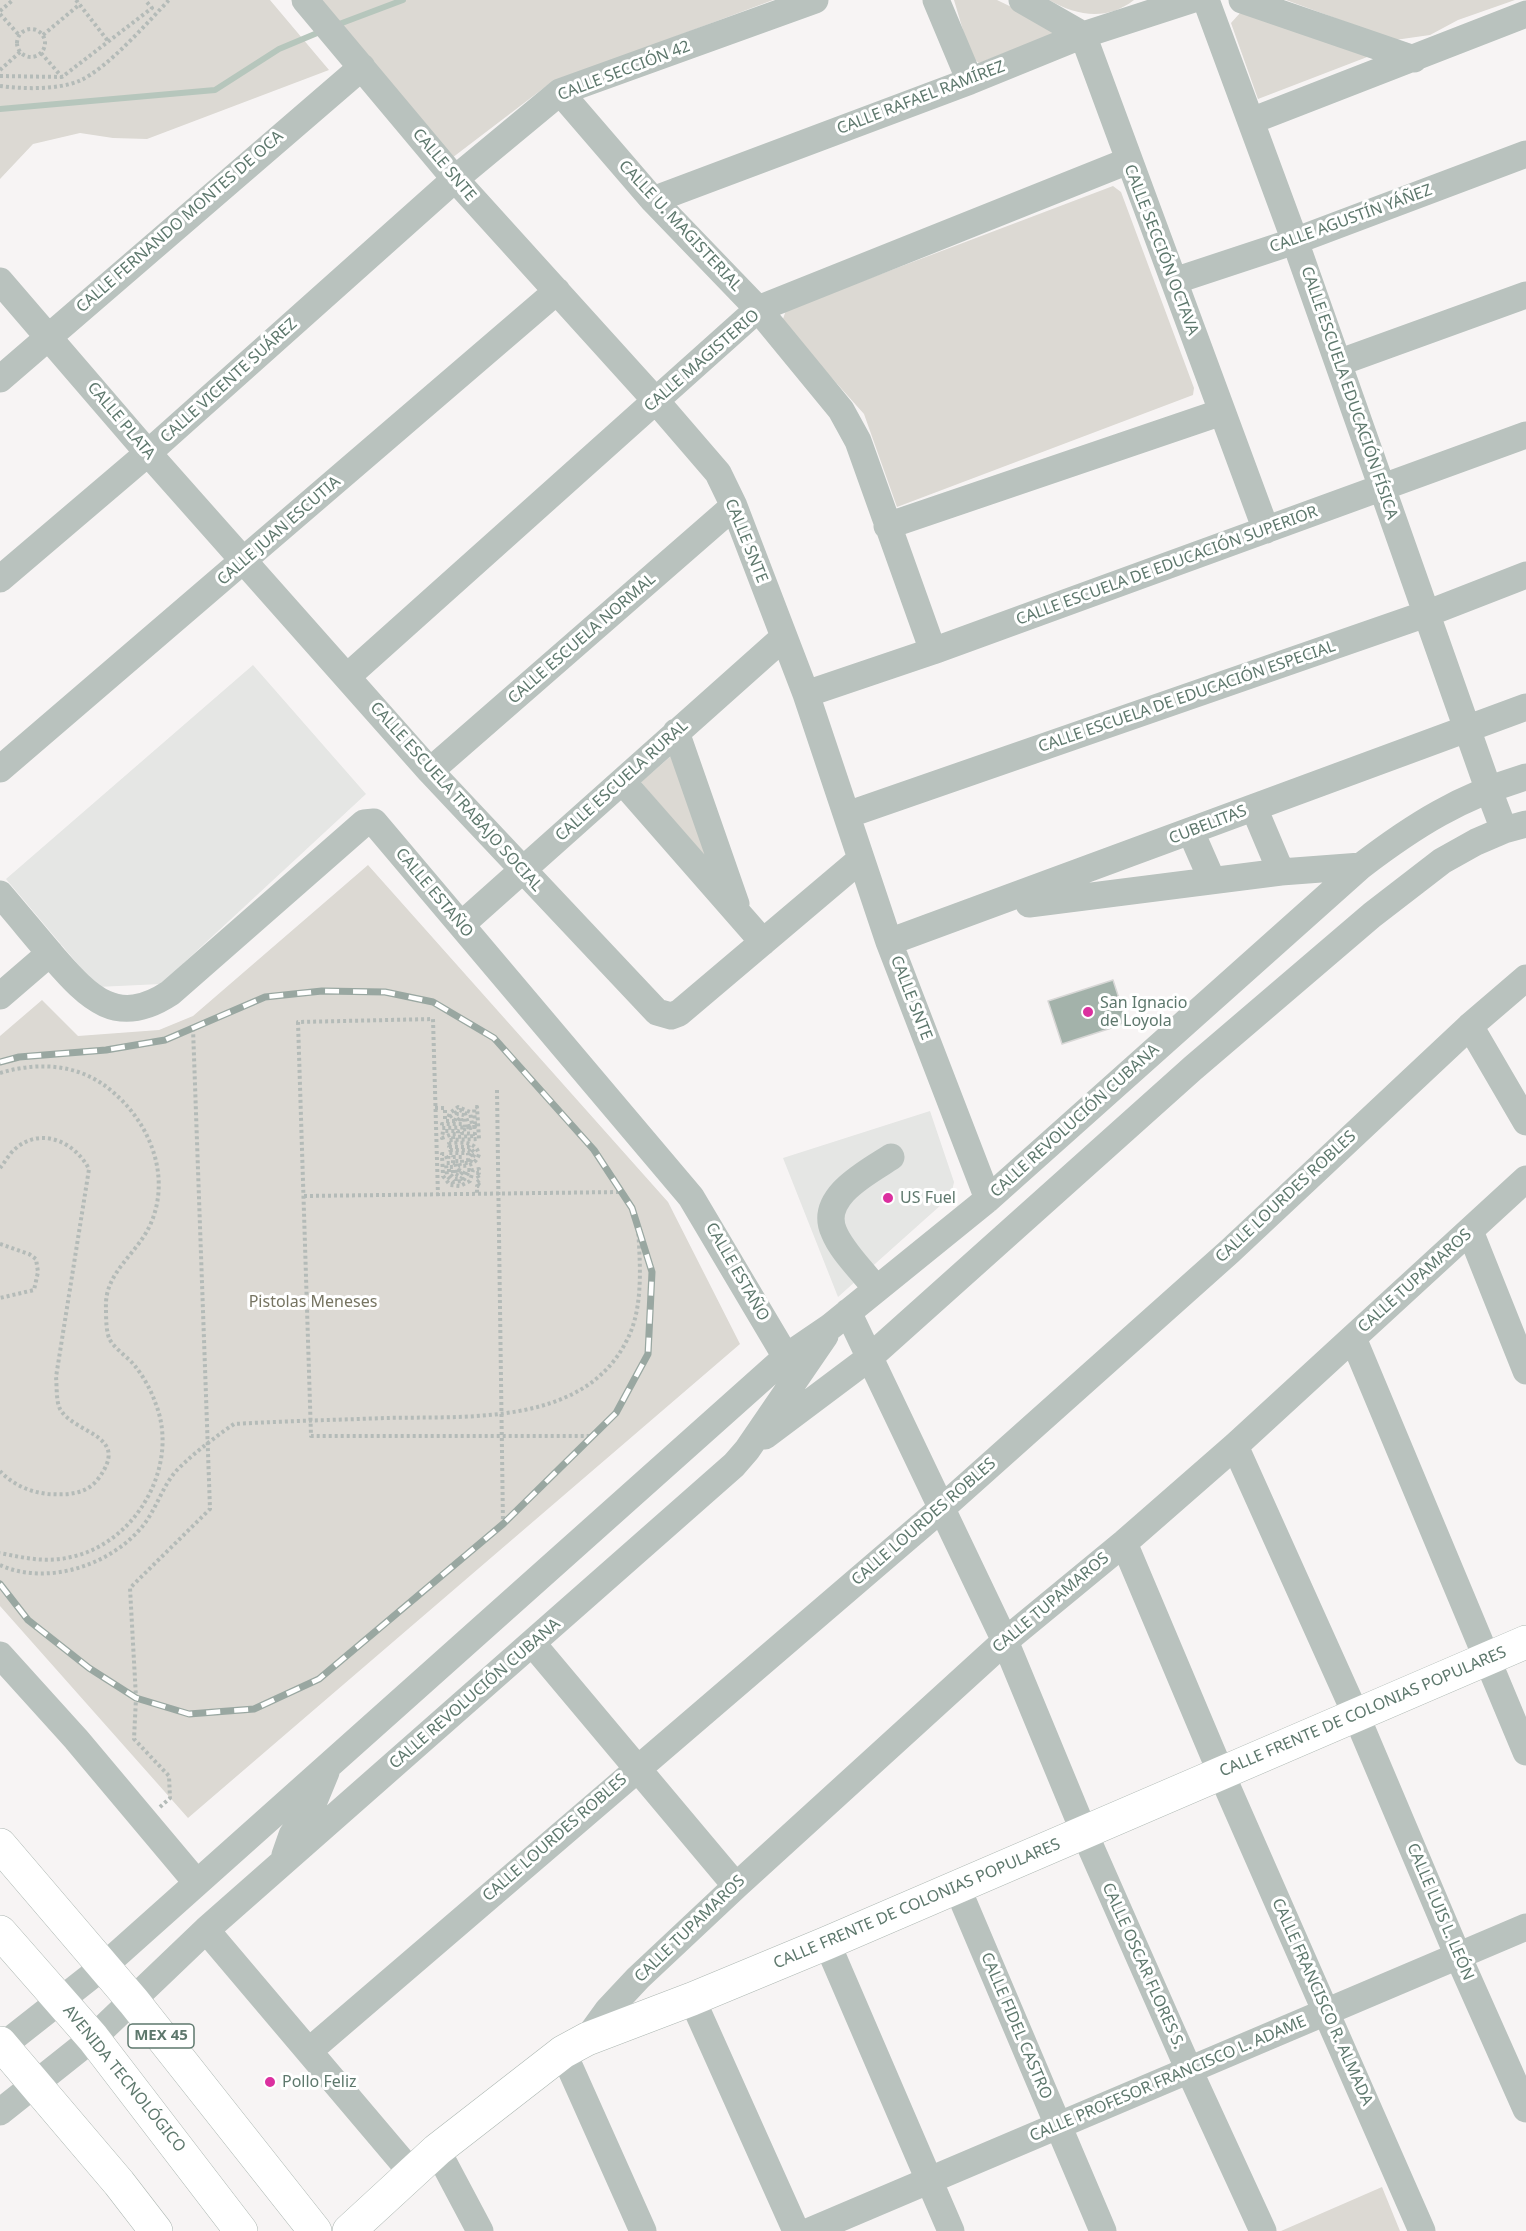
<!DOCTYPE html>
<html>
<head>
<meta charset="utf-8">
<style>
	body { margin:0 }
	canvas { display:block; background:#f7f4f4 }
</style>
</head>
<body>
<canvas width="1526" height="2231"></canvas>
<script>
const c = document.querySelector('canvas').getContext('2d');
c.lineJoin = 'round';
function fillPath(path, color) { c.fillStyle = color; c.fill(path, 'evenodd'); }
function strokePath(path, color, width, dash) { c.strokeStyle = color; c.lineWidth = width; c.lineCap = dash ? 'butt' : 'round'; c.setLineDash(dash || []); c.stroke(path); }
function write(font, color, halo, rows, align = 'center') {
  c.font = font + ' "Noto Sans",sans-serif'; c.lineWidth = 6; c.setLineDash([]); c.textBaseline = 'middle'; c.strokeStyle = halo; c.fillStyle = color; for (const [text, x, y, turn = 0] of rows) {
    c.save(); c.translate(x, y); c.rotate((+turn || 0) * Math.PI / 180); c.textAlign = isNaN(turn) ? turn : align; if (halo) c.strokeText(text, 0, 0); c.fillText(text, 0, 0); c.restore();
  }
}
fillPath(new Path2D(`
	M253 665 366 794 161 984 97 987 6 879Z
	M930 1111 954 1182 951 1196 838 1297 783 1158Z`), '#e5e6e4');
fillPath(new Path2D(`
	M0 0H270L329 70 147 139 113 138 80 133 33 144 0 179Z
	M315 0H773L549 84 448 161Z
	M954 0H997L1061 31 979 63 971 57Z
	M1049 0H1134C1107 21 1077 16 1049 0Z
	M1286 0H1515L1458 20 1430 35 1395 40Z
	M1240 13 1375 54 1258 99 1231 23Z
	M1113 186 1121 192 1194 388 1193 395 897 507 864 414 782 322 786 310Z
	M671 756 718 873 641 782Z
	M368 865 668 1202 740 1344 188 1818 0 1606V1036L42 1000 78 1036 159 1030 193 1016Z
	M1382 2187 1400 2231H1281Z`), '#dcd9d3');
strokePath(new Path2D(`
	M334 26 403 0
	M0 109 215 90 279 49 322 31`), '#b6c6bc', 6);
const building = new Path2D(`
	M1113 980 1127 1023 1062 1044 1048 1001Z`);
fillPath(building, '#a3b2aa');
strokePath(building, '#d8d7d6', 1.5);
const major = new Path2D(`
	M0 1845 134 2002 315 2231
	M0 1932 93 2038 241 2231
	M0 2043 119 2183 156 2231
	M349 2231 437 2150 563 2052 587 2039 692 1999 827 1943 1526 1642`);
strokePath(major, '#adb7b2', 34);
strokePath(new Path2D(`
	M76 0 108 41
	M0 11 13 0
	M0 14 19 35
	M17 43a14 14 0 1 1 28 0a14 14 0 1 1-28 0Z
	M43 35 80 4
	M41 53 62 77
	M0 70 20 52
	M0 76 62 77 152 8 145 0
	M0 86C23 89 57 90 79 81 107 69 147 23 169 0
	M0 1073C40 1061 82 1064 114 1093 150 1124 171 1176 151 1223 138 1254 104 1272 106 1308 106 1317 106 1333 110 1340 116 1350 128 1357 135 1366 143 1376 151 1390 155 1402 181 1464 137 1543 71 1557 47 1563 24 1558 0 1553
	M497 1090 503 1524
	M435 1108H445V1121H457L461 1117 462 1124H442V1128L475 1127 462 1130V1133L475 1134V1136L453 1137 452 1134H458V1131H443L442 1138 452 1134
	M455 1121 457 1114 464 1115 465 1127
	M469 1127 465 1113 460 1110 448 1118 450 1113 458 1107 470 1112 472 1124H475L474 1108 477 1107 479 1139 449 1140V1143C461 1143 475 1140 479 1154 476 1164 469 1166 460 1166L459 1161H455L457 1173 459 1170 463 1172 459 1176 453 1173V1167H449V1173L455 1179H461L466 1170H470L463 1181 453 1182 447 1176 446 1163H453V1157H462V1163H470L475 1153 469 1147H449L450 1150H469L472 1154 468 1160V1153H449L448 1160 445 1154H442L443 1176 450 1185 460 1186 470 1181 473 1170 479 1169V1173H476L480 1180 476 1183 481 1186H477V1195
	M0 1168C5 1162 9 1154 15 1149 41 1126 75 1142 89 1169L56 1377C57 1387 56 1401 60 1409 75 1435 132 1434 98 1479 86 1495 66 1495 48 1494 29 1492 12 1484 0 1471
	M304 1196 621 1192
	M438 1196 433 1019 298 1022 311 1436H595
	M0 1244 29 1254 36 1259 38 1272 34 1290 0 1298
	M0 1565C46 1586 109 1566 141 1528 156 1511 162 1486 177 1470 195 1452 214 1438 234 1424 284 1421 334 1420 385 1418 465 1416 584 1427 627 1340 644 1307 640 1263 638 1227
	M160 1807 170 1798 169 1776 134 1739 136 1698 130 1588 210 1509 193 1028`), '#b4bbb8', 4, [3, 3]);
strokePath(new Path2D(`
	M305 0 455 179 656 401 718 473 734 506 806 694 889 942 988 1199
	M936 0 970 81
	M1022 0 1083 35 1266 530
	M1206 0 1295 241 1488 788 1504 830 1526 824
	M1242 0 1414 59
	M560 92 653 200 758 309 841 410 858 441 933 651
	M1251 121 1526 14
	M653 200 970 81 1083 35 1191 0
	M0 281 148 453 430 771 657 1012 671 1016 679 1013 861 859
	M1174 281 1295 241 1526 154
	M1338 363 1526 295
	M0 379 362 67
	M887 526 1222 412
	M0 579 148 453 455 179 560 92 815 0
	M348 676 758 309 1128 161
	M806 694 933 651 1526 435
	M676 732 736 904
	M0 769 557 291
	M430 771 734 506
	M623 782 763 942
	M1254 808 1281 872
	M847 815 1426 614 1526 575
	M1191 832 1212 880
	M0 894C18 915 36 937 54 958 89 998 117 1028 170 993L364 823 374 822 691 1197 786 1357
	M1029 904 1281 872 1361 866
	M461 925 784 637
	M889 942 1526 707
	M0 996 50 953
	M1470 1026 1526 1122
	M1470 1231 1526 1371
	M876 1289C863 1271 842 1252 834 1232 818 1197 868 1172 891 1157
	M848 1312 1005 1641 1084 1832 1189 2070 1263 2231
	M1353 1338 1526 1752
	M765 1436 869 1358 1193 1068 1372 915 1442 861 1476 842 1504 830
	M1235 1446 1356 1715 1458 1956 1526 2109
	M1124 1543 1221 1773 1422 2231
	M532 1643 736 1886
	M0 1655 76 1739 197 1883
	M285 1855 292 1835 312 1806 326 1772
	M957 1887 1103 2231
	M206 1930 411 2172
	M827 1943 951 2231
	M692 1999 796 2231
	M587 2039 608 2010 638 1978 736 1886 1005 1641 1124 1543 1235 1446 1526 1179
	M0 2048 104 1966 786 1357 830 1327 988 1199 1361 866C1416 824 1460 797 1526 777
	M309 2051 942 1508 1230 1251 1470 1026 1526 978
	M563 2052 643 2231
	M0 2112 93 2038 206 1930 734 1465 747 1450 825 1336
	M437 2150 480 2231
	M810 2231 1526 1927`), '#b9c2be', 27);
strokePath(major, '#fff', 33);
const rail = new Path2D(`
	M0 1062 19 1057 106 1050 165 1040 265 997 322 991 385 992 433 1002 494 1038 594 1150 632 1208 652 1272 648 1354 616 1413 503 1524 319 1679 254 1709 189 1714 136 1698 89 1668 28 1620 0 1584`);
strokePath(rail, '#99a7a1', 7);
strokePath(rail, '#fff', 4.5, [14]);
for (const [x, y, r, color] of [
	[1088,1012,6,"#db309f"],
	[888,1198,6,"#db309f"],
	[270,2082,6,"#db309f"]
]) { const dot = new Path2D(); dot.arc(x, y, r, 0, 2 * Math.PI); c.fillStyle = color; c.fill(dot); strokePath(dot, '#fff', 2); }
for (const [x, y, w] of [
	[161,2036,66]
]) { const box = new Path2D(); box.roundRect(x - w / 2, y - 12, w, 24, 4.5); c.fillStyle = '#fff'; c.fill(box); strokePath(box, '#5e786d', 1.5); }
write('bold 15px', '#5e786d', null, [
	["MEX 45",161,2036]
]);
write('16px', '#5e786d', '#fff', [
	["CALLE SECCIÓN 42",624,71,-21],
	["CALLE RAFAEL RAMÍREZ",921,98,-21],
	["CALLE SNTE",444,165,50],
	["CALLE AGUSTÍN YÁÑEZ",1351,219,-20],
	["CALLE FERNANDO MONTES DE OCA",180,222,-41],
	["CALLE U. MAGISTERIAL",680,226,47],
	["CALLE SECCIÓN OCTAVA",1161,250,69],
	["CALLE MAGISTERIO",702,361,-41],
	["CALLE VICENTE SUÁREZ",229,381,-42],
	["CALLE ESCUELA EDUCACIÓN FÍSICA",1349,393,71],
	["CALLE PLATA",121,421,50],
	["CALLE JUAN ESCUTIA",279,531,-41],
	["CALLE SNTE",746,541,68],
	["CALLE ESCUELA DE EDUCACIÓN SUPERIOR",1167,566,-20],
	["CALLE ESCUELA NORMAL",582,639,-41],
	["CALLE ESCUELA DE EDUCACIÓN ESPECIAL",1187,697,-19],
	["CALLE ESCUELA RURAL",622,781,-42],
	["CALLE ESCUELA TRABAJO SOCIAL",456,797,48],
	["CUBELITAS",1208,825,-21],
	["CALLE ESTAÑO",434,893,50],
	["CALLE SNTE",911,998,69],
	["CALLE REVOLUCIÓN CUBANA",1075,1121,-42],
	["CALLE LOURDES ROBLES",1286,1197,-43],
	["CALLE ESTAÑO",737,1272,60],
	["CALLE TUPAMAROS",1415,1281,-42],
	["CALLE LOURDES ROBLES",924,1522,-41],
	["CALLE TUPAMAROS",1051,1603,-40],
	["CALLE REVOLUCIÓN CUBANA",475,1694,-41],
	["CALLE FRENTE DE COLONIAS POPULARES",1363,1712,-23],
	["CALLE LOURDES ROBLES",555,1838,-41],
	["CALLE FRENTE DE COLONIAS POPULARES",917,1904,-23],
	["CALLE LUIS L. LEÓN",1440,1912,67],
	["CALLE TUPAMAROS",690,1929,-44],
	["CALLE OSCAR FLORES S.",1143,1966,66],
	["CALLE FRANCISCO R. ALMADA",1322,2002,66],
	["CALLE FIDEL CASTRO",1016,2026,67],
	["AVENIDA TECNOLÓGICO",124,2079,51],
	["CALLE PROFESOR FRANCISCO L. ADAME",1168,2079,-23]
]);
write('16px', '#5e786d', '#fff', [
	["San Ignacio",1100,1003],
	["de Loyola",1100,1021],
	["US Fuel",900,1198],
	["Pollo Feliz",282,2082]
], 'left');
write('16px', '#767462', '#fff', [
	["Pistolas Meneses",313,1302]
]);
</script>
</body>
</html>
